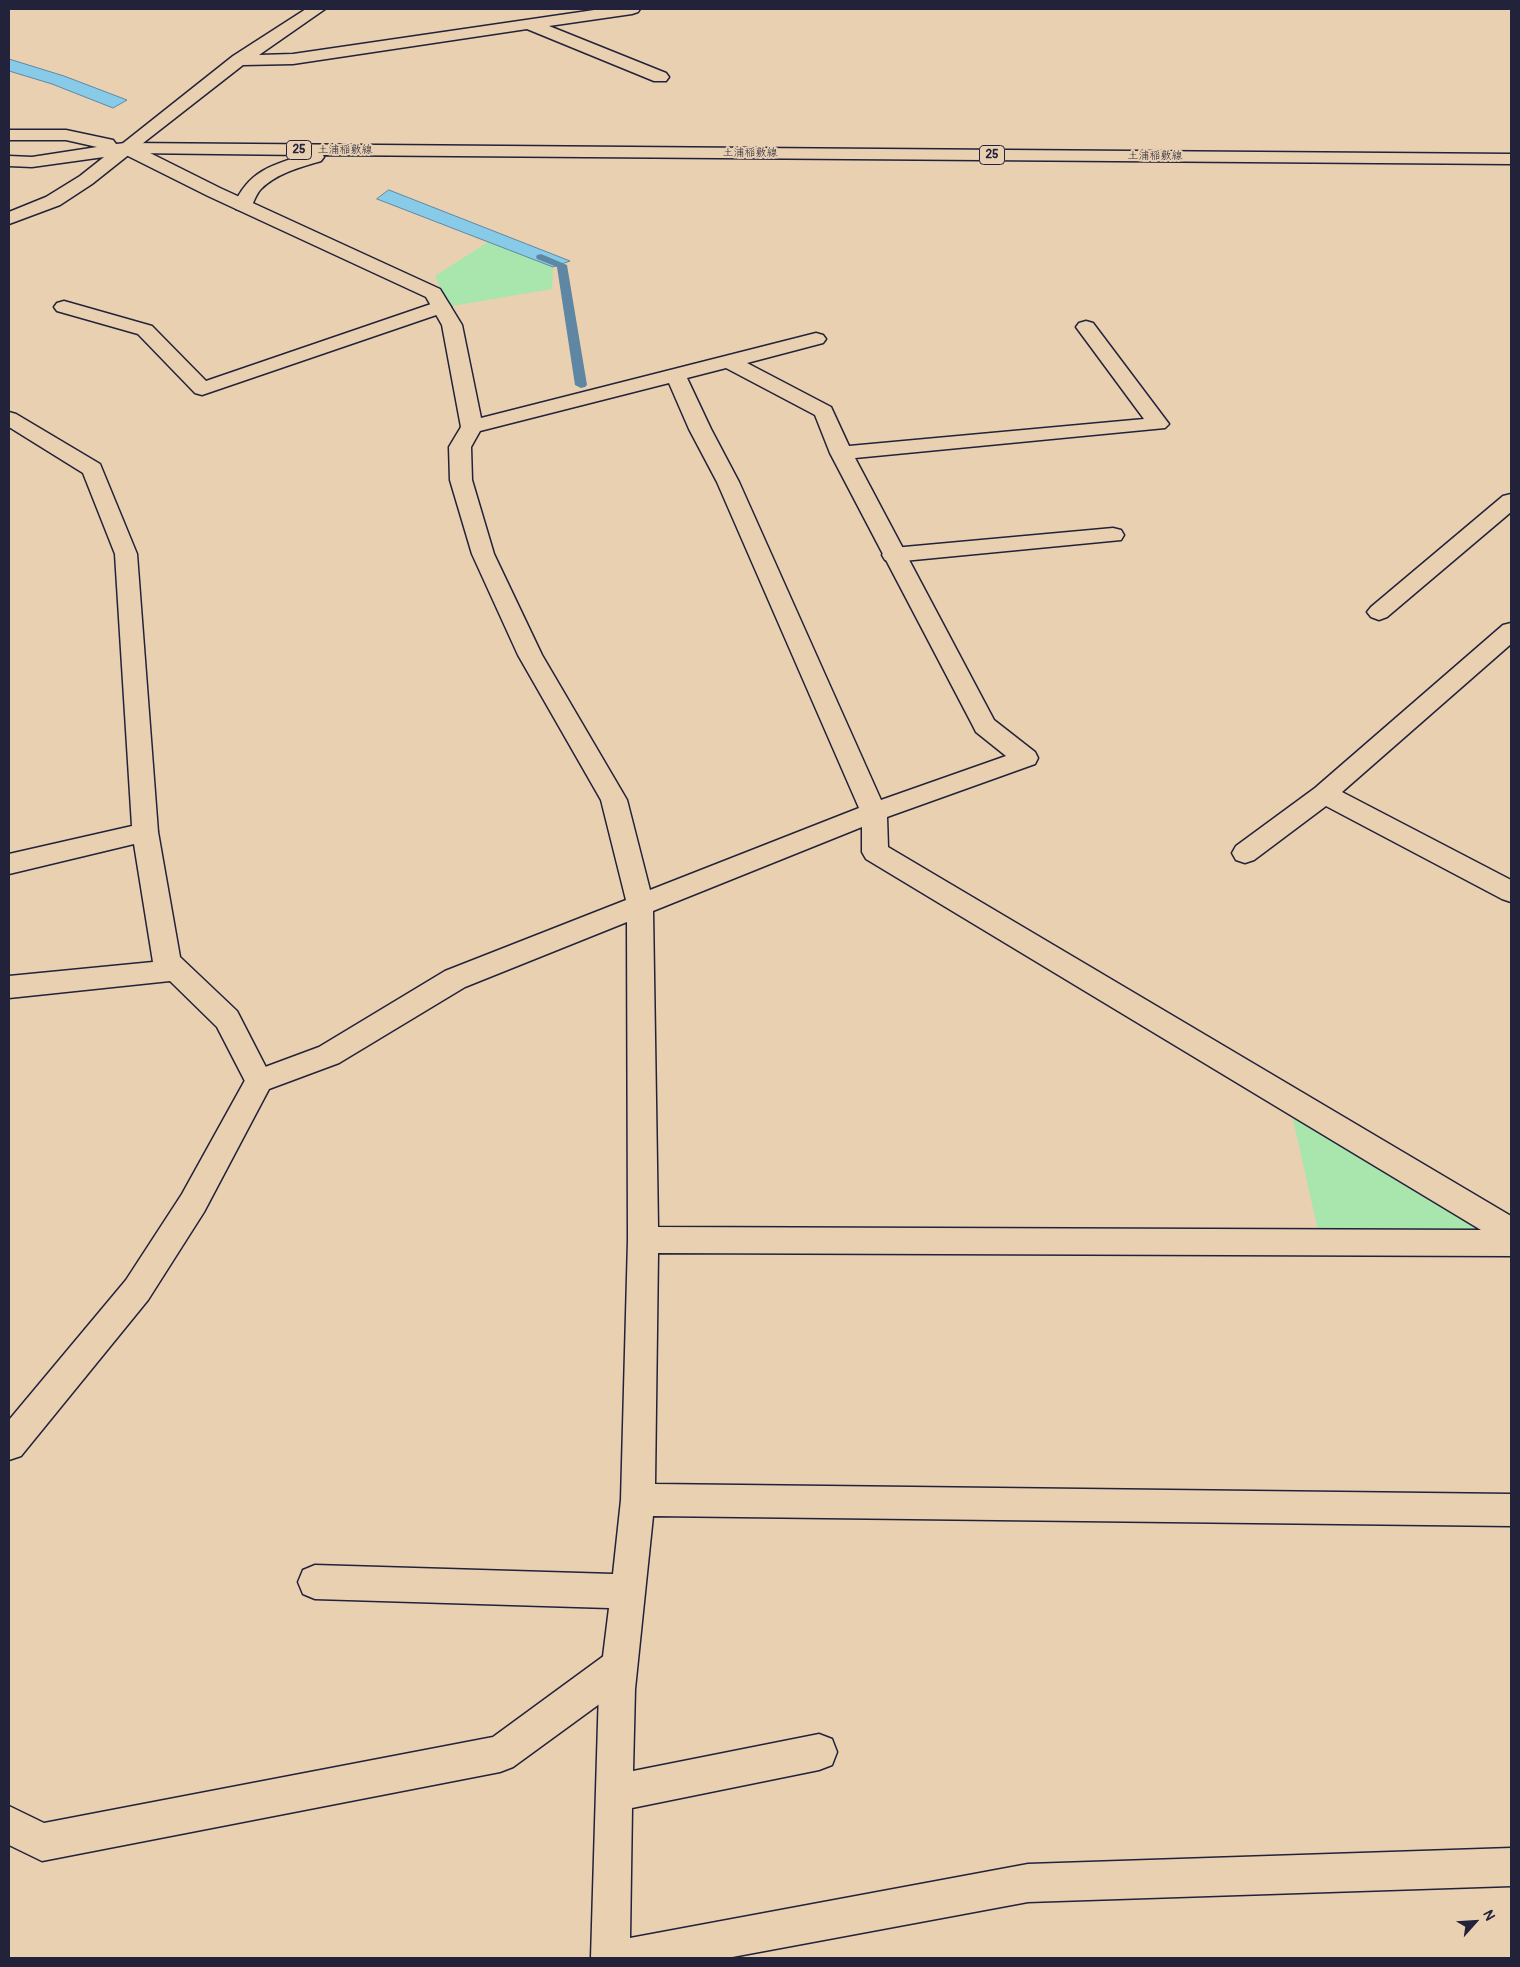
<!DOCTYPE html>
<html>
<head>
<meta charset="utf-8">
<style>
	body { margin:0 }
	#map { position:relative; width:1520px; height:1967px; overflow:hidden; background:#e9d0b1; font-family:Pangolin,sans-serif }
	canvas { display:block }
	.frame { position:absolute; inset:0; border:10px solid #22223b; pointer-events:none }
	.north { position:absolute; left:1450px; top:1897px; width:50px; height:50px; -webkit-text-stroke:4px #e9d0b1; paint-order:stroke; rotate:64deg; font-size:14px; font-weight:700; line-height:20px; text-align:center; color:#22223b }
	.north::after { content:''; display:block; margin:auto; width:18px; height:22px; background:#22223b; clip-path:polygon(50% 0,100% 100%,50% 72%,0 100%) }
</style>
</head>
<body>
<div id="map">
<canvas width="1520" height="1967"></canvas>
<div class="frame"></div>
<div class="north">N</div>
</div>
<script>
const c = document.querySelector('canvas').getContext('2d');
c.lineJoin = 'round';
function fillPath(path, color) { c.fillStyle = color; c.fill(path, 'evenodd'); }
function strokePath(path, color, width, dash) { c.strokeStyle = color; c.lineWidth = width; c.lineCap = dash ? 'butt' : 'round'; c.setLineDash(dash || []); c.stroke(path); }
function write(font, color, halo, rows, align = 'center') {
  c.font = font + ' Pangolin,"Klee One",sans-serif'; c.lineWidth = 4; c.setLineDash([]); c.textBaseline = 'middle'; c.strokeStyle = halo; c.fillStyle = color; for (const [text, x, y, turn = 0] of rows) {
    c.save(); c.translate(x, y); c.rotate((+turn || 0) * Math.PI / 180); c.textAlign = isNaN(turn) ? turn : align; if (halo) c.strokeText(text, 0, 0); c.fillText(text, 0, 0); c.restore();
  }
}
fillPath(new Path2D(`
	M488 242 553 267 552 289 452 306 441 290 435 276Z
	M1290 1106 1505 1236 1319 1235Z`), '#a8e6ad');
const water = new Path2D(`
	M9 59 64 76 127 100 113 108 52 84 9 71Z
	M389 190 570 261 553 267 377 199Z`);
fillPath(water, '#88cbe9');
strokePath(water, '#5f87a3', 1);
fillPath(new Path2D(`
	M541 254 567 265 587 385 585 387 581 388 575 385 557 267 537 259 536 257 537 255Z`), '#5f87a3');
const service = new Path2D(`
	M64 301 152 326 206 381 434 303 441 301 448 303 451 307 448 311 202 395 195 393 138 334 57 311 54 307 57 303Z
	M9 412 16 414 100 464 137 554 158 832 180 957 237 1011 273 1081 269 1089 259 1093 249 1089 217 1027 170 981 9 998V976L153 962 134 844 9 874V854L132 826 115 554 83 473 9 427Z
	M1511 494V512L1387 617 1379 620 1371 617 1367 612 1371 607 1503 496Z
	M1113 528 1121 530 1124 535 1121 540 893 562 885 560 882 555 885 550 893 548Z
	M618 1650 631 1655 636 1668 631 1681 513 1767 500 1772 42 1861 9 1845V1806L44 1823 493 1737 605 1655Z`);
const minor = new Path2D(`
	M306 9H325L259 55 293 54 601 9H640L638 12 632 14 549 26 666 73 669 77 666 81H654L527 29 293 64 243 65 138 147 220 188 440 289 462 325 481 418 816 333 823 335 826 339 823 343 747 363 831 407 849 446 1144 419 1076 327 1079 323 1086 321 1093 323 1169 424 1165 428 855 458 994 720 1035 752 1038 758 1035 764 887 817 888 847 1511 1216V1256L658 1253 655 1484 1511 1494V1526L653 1516 635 1689 633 1771 819 1734 832 1739 837 1752 832 1765 819 1770 632 1808 630 1938 1028 1864 1511 1848V1886L1028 1902 727 1958H591L599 1689 609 1608 315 1599 303 1594 298 1582 303 1570 315 1565 613 1574 621 1500 628 1240 627 922 465 987 339 1063 269 1089 204 1212 148 1300 21 1456 9 1460V1420L126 1280 182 1194 249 1073 319 1047 445 971 626 900 601 800 518 655 472 554 450 480 449 447 461 427 442 325 426 297 208 196 120 152 117 148 233 56ZM726 368 815 415 830 453 973 726 976 732 1006 756 881 800 739 482 711 429 687 378ZM669 383 689 429 717 482 859 808 650 890 627 800 542 655 494 554 472 480 471 447 480 431ZM862 827V852L866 859 1481 1230 658 1227 653 911Z
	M1511 623V644L1342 792 1511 880V902L1502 899 1326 806 1254 860 1245 863 1236 860 1232 853 1236 846 1315 788 1503 625Z`);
const primary = new Path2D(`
	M9 130H66L113 140 116 144 126 143 1511 154V164L323 155 324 157 321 161C301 167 277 173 261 189 256 194 254 202 250 209L243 211 236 209 234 205C248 172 271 165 304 155L131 153 92 184 60 205 9 224V212L46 197 80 176 104 157 32 167 9 166V156L32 157 97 147 66 140H9Z`);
strokePath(service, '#22223b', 3);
strokePath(minor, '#22223b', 3);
strokePath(primary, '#22223b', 3);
fillPath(service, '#e9d0b1');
fillPath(minor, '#e9d0b1');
fillPath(primary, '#e9d0b1');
write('11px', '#22223b', '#e9d0b1', [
	["土浦稲敷線",345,150],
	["土浦稲敷線",750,153],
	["土浦稲敷線",1155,156]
]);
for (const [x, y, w] of [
	[299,150,25],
	[992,155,25]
]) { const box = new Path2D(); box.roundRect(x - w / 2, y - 9.5, w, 19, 4); c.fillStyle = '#e9d0b1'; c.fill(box); strokePath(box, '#22223b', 1); }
write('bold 12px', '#22223b', null, [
	["25",299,150],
	["25",992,155]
]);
</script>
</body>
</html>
